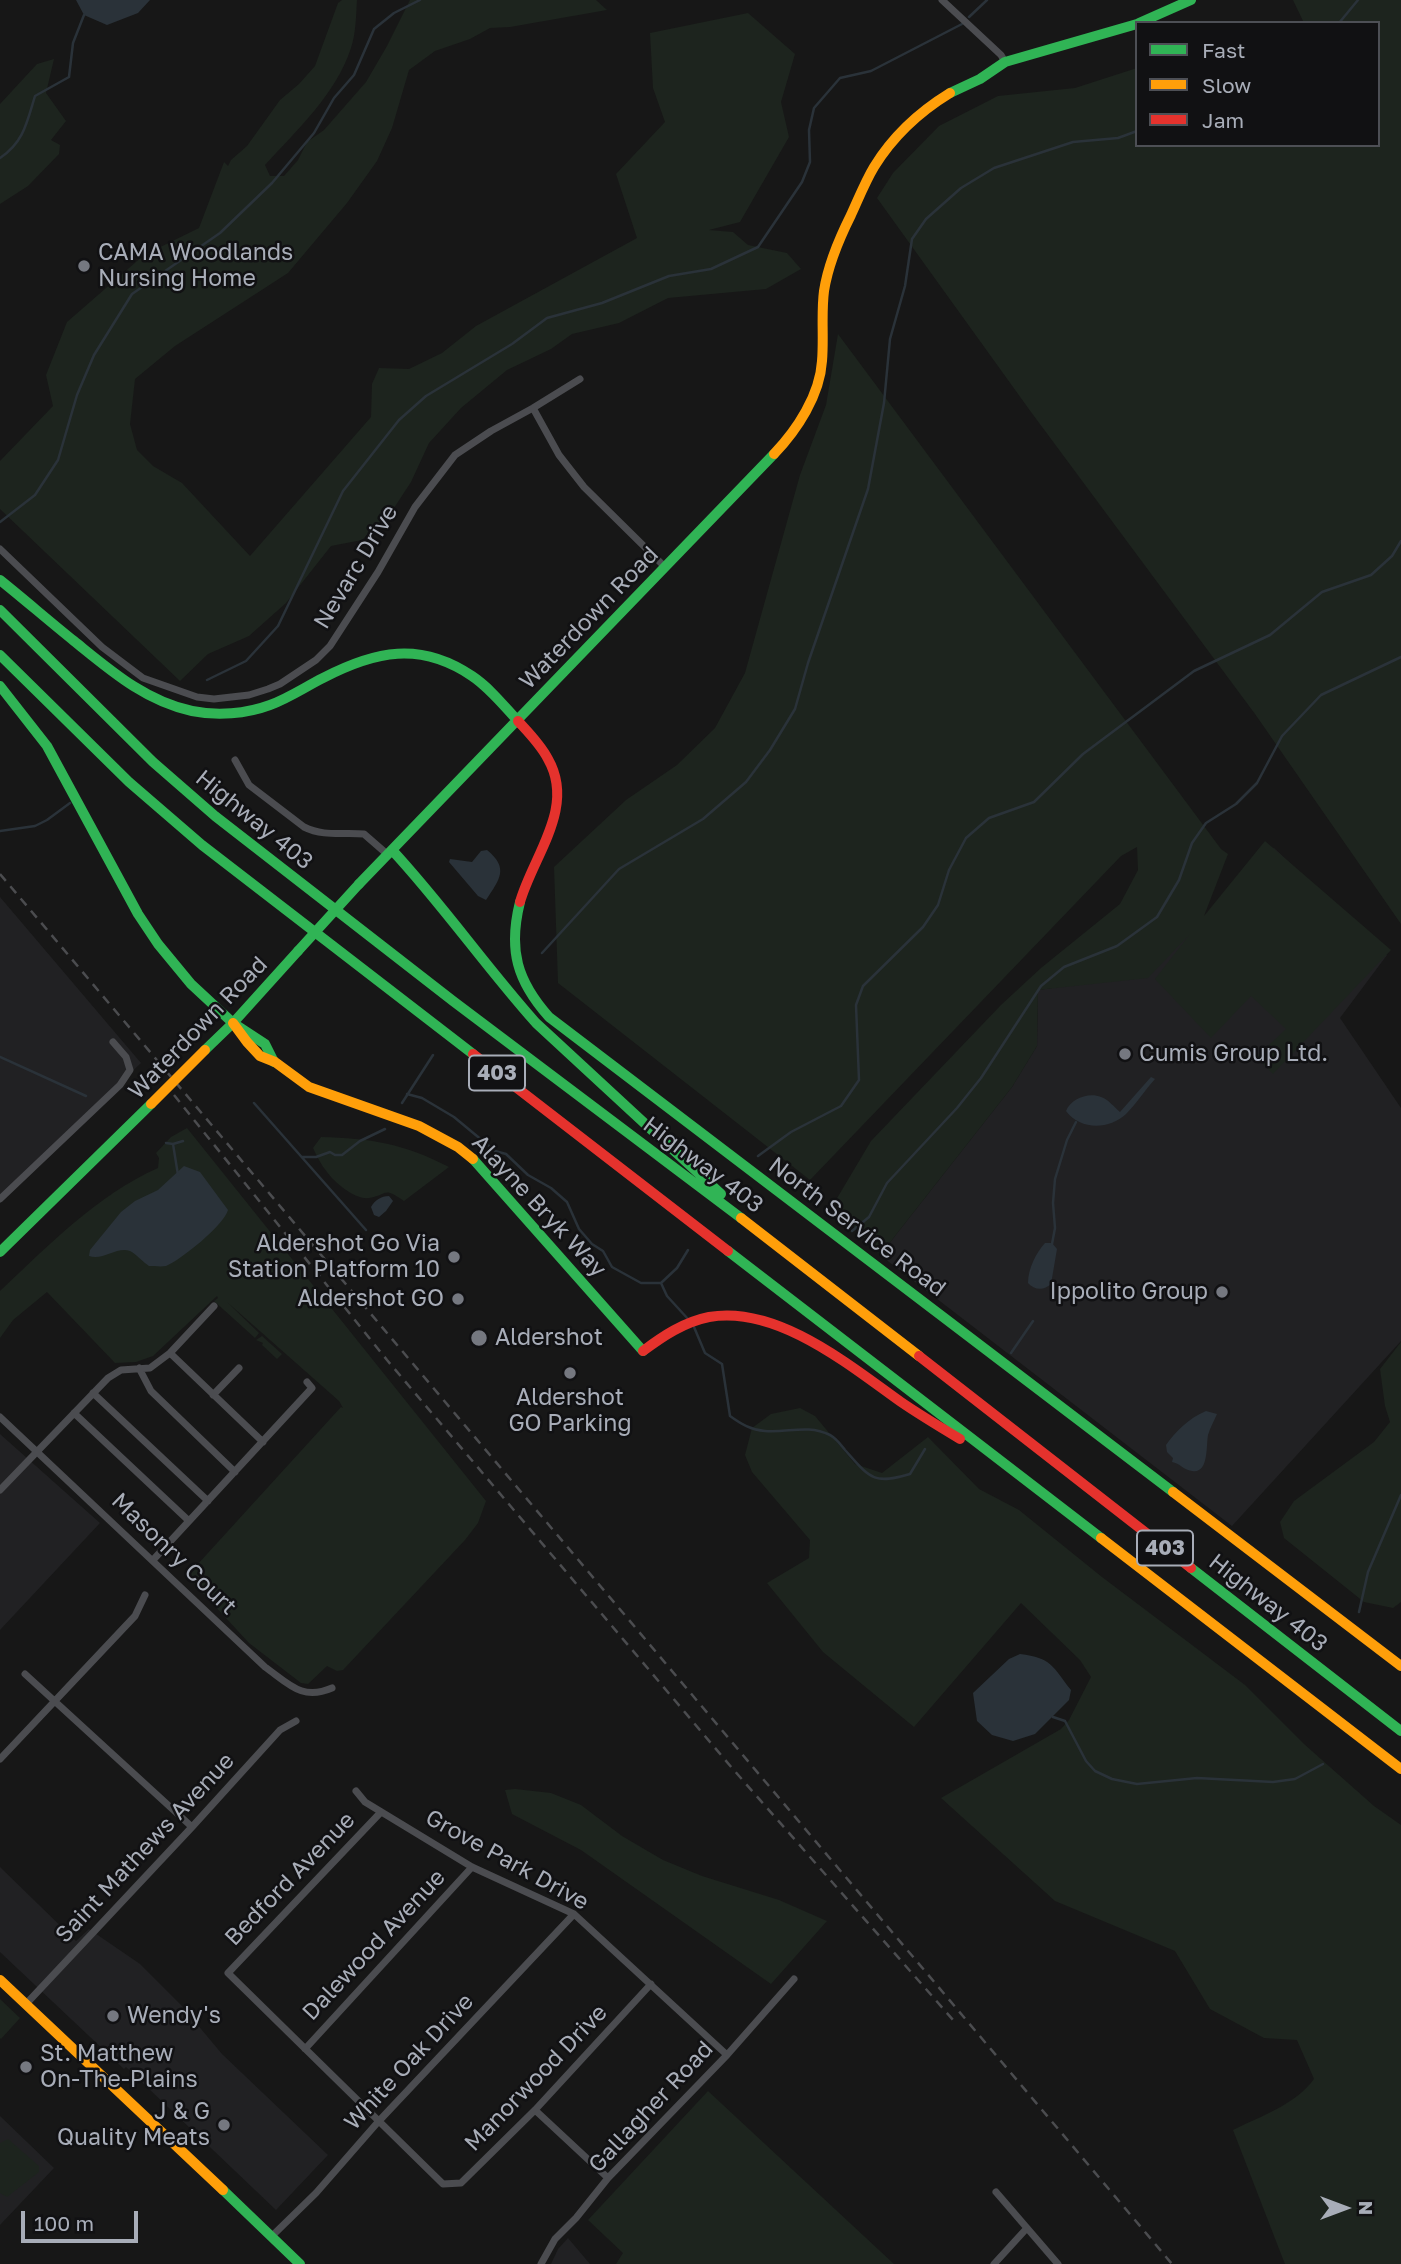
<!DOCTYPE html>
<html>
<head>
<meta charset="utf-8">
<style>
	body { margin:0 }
	#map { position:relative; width:1401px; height:2264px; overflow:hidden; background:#171717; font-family:"Golos Text",sans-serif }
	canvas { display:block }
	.legend { position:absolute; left:1135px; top:21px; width:245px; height:126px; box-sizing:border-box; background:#111113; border:2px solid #4d4f55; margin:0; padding:9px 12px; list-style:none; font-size:21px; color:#a8adb8 }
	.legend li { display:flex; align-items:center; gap:14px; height:35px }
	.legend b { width:35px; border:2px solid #4d4f55 }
	.north { position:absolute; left:1310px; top:2173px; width:70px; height:70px; -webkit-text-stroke:5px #111113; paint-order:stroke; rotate:90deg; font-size:19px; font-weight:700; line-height:28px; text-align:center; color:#a8adb8 }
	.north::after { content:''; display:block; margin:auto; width:24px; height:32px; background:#a8adb8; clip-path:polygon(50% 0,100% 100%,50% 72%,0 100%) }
	.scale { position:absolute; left:21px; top:2211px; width:117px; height:32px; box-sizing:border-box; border:4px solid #a8adb8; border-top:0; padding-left:9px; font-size:21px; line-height:24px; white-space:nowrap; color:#a8adb8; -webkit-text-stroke:5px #111113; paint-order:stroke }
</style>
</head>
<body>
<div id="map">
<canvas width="1401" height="2264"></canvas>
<ul class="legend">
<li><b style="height:9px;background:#30b455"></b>Fast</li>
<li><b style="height:9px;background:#ff9f0a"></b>Slow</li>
<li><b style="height:9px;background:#e5322d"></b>Jam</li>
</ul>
<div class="north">N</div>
<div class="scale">100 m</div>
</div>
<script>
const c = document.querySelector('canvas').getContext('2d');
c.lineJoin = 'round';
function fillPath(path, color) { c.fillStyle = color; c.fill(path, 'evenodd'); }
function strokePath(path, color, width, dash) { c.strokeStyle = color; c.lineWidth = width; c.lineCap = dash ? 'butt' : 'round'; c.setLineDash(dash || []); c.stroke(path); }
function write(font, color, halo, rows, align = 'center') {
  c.font = font + ' "Golos Text",sans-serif'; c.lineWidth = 5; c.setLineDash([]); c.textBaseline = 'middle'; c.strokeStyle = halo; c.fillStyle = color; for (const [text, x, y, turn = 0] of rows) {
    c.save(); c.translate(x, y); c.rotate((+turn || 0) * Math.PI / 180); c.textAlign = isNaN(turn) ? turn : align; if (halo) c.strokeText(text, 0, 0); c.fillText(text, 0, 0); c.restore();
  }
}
fillPath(new Path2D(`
	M1274 848 1387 955 1340 1018 1401 1108V1341L1232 1526 880 1255 1012 1087 1037 1046 1038 990 1079 984 1198 926Z
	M0 897 141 1063 0 1198Z
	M0 1434 100 1523 0 1630Z
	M0 1867 76 1941 89 1929 140 1964 181 2005 222 2054 328 2155 276 2210 170 2109 126 2067 124 2069 0 1952Z
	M0 2116 54 2168 0 2225Z
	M568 2238 590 2264H551L558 2249Z`), '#212123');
fillPath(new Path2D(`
	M342 0H357C356 16 356 33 351 48 336 94 297 130 265 165L270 176H284L298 160 307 142 324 130 366 82 387 46 410 0H596L607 10 510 27 490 28 470 39 435 51 409 70 392 128 377 161 347 203 288 273 175 346 135 379 130 424 137 450 153 466 182 483 250 556 371 417 372 384 379 368 409 369 442 353 476 326 637 238 616 174 665 122 653 88 650 33 748 13 795 54 781 102 789 137 740 222 709 230 733 232 748 245 787 253 801 269 766 289 668 298 619 323 572 334 551 349 507 370 461 408 429 443 411 482 394 508 362 540 331 546 286 603 249 636 208 654 180 681 0 509V461L53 406 46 375 67 322 144 255 199 228 224 162 228 166 231 160 247 146 280 100 299 84 315 66 338 3Z
	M1293 0H1401V924L1255 714 1031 412 877 198 893 173 939 126 998 96 1075 88 1137 68V145H1378V23H1300L1303 21Z
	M54 59 46 93 66 121 51 140 60 145 59 154 28 186 0 204V104L37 64Z
	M838 334 1221 849 1228 854 1204 916 1265 841 1391 950 1273 1074 1256 1057 1286 1029 1251 996 1211 1038 1155 979 1190 934 1148 978 1038 990 1037 1046 1012 1087 880 1255 833 1205 871 1141 1001 1005 1041 968 1120 904 1138 870 1137 847 1121 856 810 1180 558 983 554 867 626 800 677 765 715 728 745 673 800 475 826 405Z
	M187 1128 486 1501 478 1523 465 1540 343 1670 337 1671 327 1666 308 1684 301 1683 249 1643 187 1576 341 1407 343 1408 339 1401 227 1302 259 1333 255 1338 214 1301 218 1298 217 1296 153 1356 136 1362 115 1363 47 1292 13 1320 0 1338V1291C48 1246 97 1195 158 1168L159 1158 156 1153 171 1137Z
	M321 1137C370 1138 405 1144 449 1167L404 1201C382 1186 389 1195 369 1198 355 1200 334 1182 327 1172 321 1165 317 1156 313 1148Z
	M262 1336 282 1354 277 1359 262 1345 263 1343 256 1340Z
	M1401 1342V1602L1393 1608 1364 1602 1284 1538 1280 1522 1294 1501 1374 1442 1390 1422 1385 1406 1380 1369Z
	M800 1408 815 1416 855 1464 882 1473 928 1437 979 1489 1019 1510 1102 1577 1245 1685 1304 1744 1374 1806 1401 1825V2264H1285L1281 2254 1233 2130C1261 2116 1295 2105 1314 2079L1297 2040 1264 2038 1210 2009 1175 1951 1055 1901 941 1798 1061 1729 1069 1720 1091 1677 1080 1660 1021 1603 914 1727 823 1652 767 1583 809 1558 810 1540 752 1472 745 1455 752 1428 771 1414Z
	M515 1789 551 1793 581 1805 622 1836 663 1860 702 1876 779 1900 827 1921 771 1984 581 1850 512 1814 505 1790Z
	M0 1999 20 2018 1 2039 0 2038Z
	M708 2091 894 2264H616L623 2253 588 2220Z
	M8 2139 39 2166V2172L7 2197 0 2193V2143Z`), '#1d241e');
fillPath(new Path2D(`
	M76 0H150L138 13 107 25 84 15Z
	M487 850C509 868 500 879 486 900L478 896 449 862 450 859 472 862 481 851Z
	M1151 1077 1155 1079C1145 1090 1137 1103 1126 1114 1109 1130 1080 1130 1066 1111 1071 1099 1088 1092 1101 1097 1108 1099 1114 1107 1120 1112Z
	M184 1166 200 1172 228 1210C224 1225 181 1260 166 1266 161 1267 154 1266 149 1266 143 1262 136 1254 130 1251 117 1246 103 1261 89 1256L90 1250 121 1212 135 1201 158 1190Z
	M389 1196 393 1201 386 1211 379 1217 374 1215 371 1207C375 1200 381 1196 389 1196Z
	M1045 1243H1052L1057 1249 1051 1284C1044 1291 1034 1290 1028 1283 1028 1269 1036 1253 1045 1243Z
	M1206 1411 1217 1414C1214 1421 1210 1428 1208 1435 1206 1446 1209 1474 1192 1471 1183 1470 1180 1463 1172 1462L1173 1458 1167 1452 1166 1445C1176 1431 1189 1418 1206 1411Z
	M1020 1654C1052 1658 1052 1666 1071 1690L1069 1700 1035 1734 1013 1741 992 1735 977 1721 973 1693 1009 1659Z`), '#2a3239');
strokePath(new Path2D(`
	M969 17 987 0
	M1339 23 1358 0
	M0 158C24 142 27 122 35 96L69 77 73 43 84 15
	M0 522 35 495 58 460 77 395 94 355 132 294 220 233 272 183 314 133 334 98 354 75 374 29 394 13 420 0
	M207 680 246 661 278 626 343 491 399 420 426 396 512 344 547 318 602 303 669 276 711 269 758 247 802 182 810 162 809 130 814 108 840 78 871 71 962 24
	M0 831 35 826 47 820 70 803
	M542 953 619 869 703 819 746 782 770 750 795 709 808 663 868 489 884 403 890 339 905 286 912 239 926 219 961 188 994 168 1073 142 1118 138 1137 131
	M0 1057 86 1096
	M407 1094 422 1098 454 1117 495 1151 506 1154 528 1175 551 1188 567 1202 579 1229 592 1244 603 1251 612 1267 641 1283H661L677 1268 688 1250
	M254 1103 366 1230
	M402 1103 433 1055
	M166 1143 173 1144 183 1141
	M173 1144 178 1175
	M758 1156 791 1132 841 1106 859 1080 856 1005 863 986 923 927 938 905 949 870 966 838 989 818 1034 802 1083 754 1194 671 1270 635 1322 592 1371 575 1392 556 1401 541
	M302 1157H316L330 1152 335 1155H342L360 1141 385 1129
	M852 1231 869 1217 887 1183 957 1108 981 1078 1041 986 1064 967 1117 946 1157 917 1179 880 1192 843 1206 823 1236 804 1257 783 1282 736 1321 695 1401 657
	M1052 1244 1055 1228 1053 1203 1055 1179 1067 1140 1076 1122
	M661 1283 667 1296 688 1319
	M694 1327 705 1353 722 1364 730 1416C741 1424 751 1430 765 1431 788 1433 807 1424 830 1435 836 1438 841 1445 845 1450 870 1478 873 1485 910 1474L925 1449
	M1011 1353 1033 1321
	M1359 1612 1368 1572 1401 1495
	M1053 1717 1065 1721 1086 1761 1095 1771 1112 1779 1137 1784 1197 1778 1273 1782 1295 1779 1323 1764`), '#2a3239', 2.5);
strokePath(new Path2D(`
	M942 0 1001 55 1005 62
	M533 408 559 455 584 487 665 567
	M0 549 102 647 143 678 197 697 214 699 249 695 268 689 280 684 316 660 330 646 378 572 415 507 455 455 491 431 533 408 580 379
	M235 760 249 785 304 827C324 837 343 832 364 834L387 854
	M0 1199 120 1085 130 1070 126 1057 113 1042
	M170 1353 263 1442
	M139 1368 151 1391 235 1472
	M93 1393 208 1501
	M213 1395 239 1368
	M74 1413 189 1521
	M0 1417 265 1667C289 1684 302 1701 332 1688
	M0 1490 108 1378 121 1370 150 1368 170 1353 214 1306
	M153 1560 312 1388 307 1382
	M25 1674 192 1827
	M0 1759 135 1616 145 1595
	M356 1791 365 1802 472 1867 574 1914 727 2055
	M381 1812 228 1973 443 2184 461 2183 535 2110 651 1984
	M26 2004 192 1827 280 1730 296 1721
	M305 2049 472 1867
	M535 2110 608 2178
	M996 2192 1058 2264
	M272 2236 316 2193 378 2122 574 1914
	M541 2264 555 2239 576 2218 608 2178 727 2055 794 1979
	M994 2264 1027 2228`), '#4b4c50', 7);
strokePath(new Path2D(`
	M1139 23 1191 0
	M950 93 980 79 1005 62 1137 24
	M0 580C25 600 49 621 74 641 110 670 145 701 192 711 217 716 246 714 270 705 289 698 305 687 323 678 375 651 420 641 472 676 490 688 504 706 518 721
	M0 610 153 762 215 816 453 1001 741 1218
	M0 655 129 782 202 845 473 1054
	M0 686 47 746 138 914 158 944 191 984 233 1023
	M392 850C443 905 486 967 536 1023L721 1194
	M359 884 774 454
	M520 902C508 950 517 981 549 1017L1173 1492
	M236 1025 265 1044 274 1062
	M205 1050 233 1023 298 951
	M473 1159 643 1351
	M728 1251 1101 1538
	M0 1252 151 1104
	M1191 1568 1401 1731
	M223 2190 300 2264`), '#30b455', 10);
strokePath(new Path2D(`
	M774 454C797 430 820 395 822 361 824 338 821 314 824 291 828 265 839 239 851 215 858 200 865 182 874 167 893 136 919 112 950 93
	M233 1023 247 1042 260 1056 275 1062 309 1087 419 1126 458 1147 473 1159
	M741 1218 919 1356
	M1173 1492 1401 1666
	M1101 1538 1401 1769
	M0 1980 223 2190`), '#ff9f0a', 10);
strokePath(new Path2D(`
	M518 721C529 733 541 745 548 759 576 808 533 856 520 902
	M473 1054 728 1251
	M643 1351C663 1336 684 1322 709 1317 777 1305 849 1365 901 1402 920 1415 940 1427 960 1439
	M919 1356 1191 1568`), '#e5322d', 10);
strokePath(new Path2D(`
	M0 874 1172 2264
	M174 1095 387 1360 732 1768 954 2021`), '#4b4c4f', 2.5, [9, 7]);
strokePath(new Path2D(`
	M298 951 359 884`), '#30b455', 10);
strokePath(new Path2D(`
	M151 1104 205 1050`), '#ff9f0a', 10);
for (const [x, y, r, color] of [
	[84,266,7,"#757880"],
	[1125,1054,7,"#757880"],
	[454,1257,7,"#757880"],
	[1222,1292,7,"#757880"],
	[458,1299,7,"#757880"],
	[479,1338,9,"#757880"],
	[570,1373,7,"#757880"],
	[113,2016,7,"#757880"],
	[26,2067,7,"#757880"],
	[224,2125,7,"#757880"]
]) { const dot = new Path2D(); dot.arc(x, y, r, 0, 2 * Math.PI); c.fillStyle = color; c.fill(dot); strokePath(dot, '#111113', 2.5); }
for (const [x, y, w] of [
	[497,1073,56],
	[1165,1548,56]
]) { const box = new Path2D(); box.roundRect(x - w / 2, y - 17.5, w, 35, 5); c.fillStyle = '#111113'; c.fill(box); strokePath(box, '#a8adb8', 2); }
write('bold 21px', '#a8adb8', null, [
	["403",497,1073],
	["403",1165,1548]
]);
write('23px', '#a8adb8', '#111113', [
	["CAMA Woodlands",98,253],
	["Nursing Home",98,279],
	["Cumis Group Ltd.",1139,1054],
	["Aldershot Go Via",440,1244,"right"],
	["Station Platform 10",440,1270,"right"],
	["Ippolito Group",1208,1292,"right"],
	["Aldershot GO",444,1299,"right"],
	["Aldershot",495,1338],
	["Aldershot",570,1398,"center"],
	["GO Parking",570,1424,"center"],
	["Wendy's",127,2016],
	["St. Matthew",40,2054],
	["On-The-Plains",40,2080],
	["J & G",210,2112,"right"],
	["Quality Meats",210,2138,"right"]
], 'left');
write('23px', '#a8adb8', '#111113', [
	["Nevarc Drive",356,567,-59],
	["Waterdown Road",589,618,-46],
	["Highway 403",254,820,39],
	["Waterdown Road",198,1028,-46],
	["Highway 403",703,1165,37],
	["Alayne Bryk Way",539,1206,47],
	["North Service Road",857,1227,37],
	["Masonry Court",174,1554,44],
	["Highway 403",1268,1603,38],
	["Saint Mathews Avenue",145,1848,-47],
	["Grove Park Drive",507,1860,29],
	["Bedford Avenue",290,1879,-46],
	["Dalewood Avenue",374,1945,-47],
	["White Oak Drive",409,2062,-47],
	["Manorwood Drive",536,2078,-46],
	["Gallagher Road",651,2107,-47]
]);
</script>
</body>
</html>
